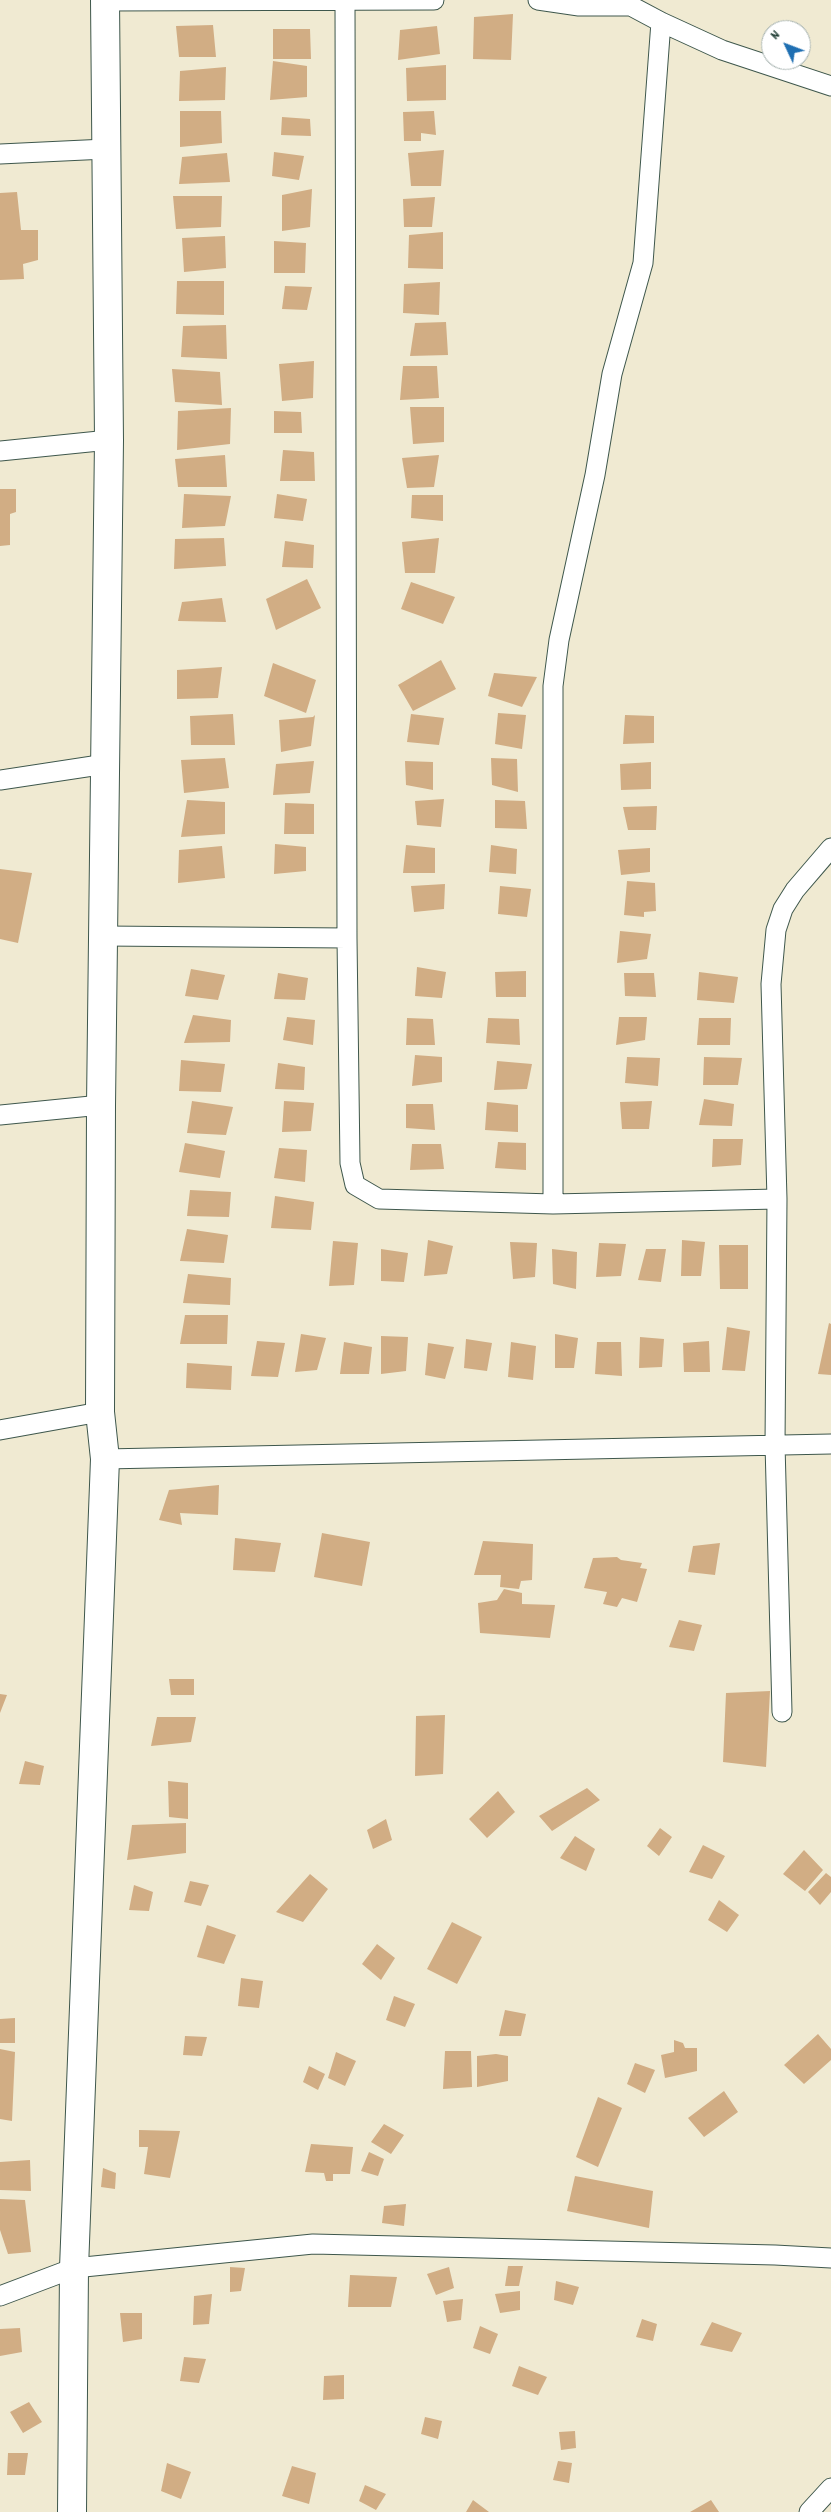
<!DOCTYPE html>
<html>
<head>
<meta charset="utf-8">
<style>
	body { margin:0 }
	#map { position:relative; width:831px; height:2512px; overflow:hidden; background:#f0ead2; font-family:Dekko,sans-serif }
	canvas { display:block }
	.north { position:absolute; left:761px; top:20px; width:50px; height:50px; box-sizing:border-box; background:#fff; border:1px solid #a5b1ae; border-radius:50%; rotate:313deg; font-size:14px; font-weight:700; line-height:20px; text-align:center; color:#1f3d34 }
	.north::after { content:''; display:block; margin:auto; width:18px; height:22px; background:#1f6fb2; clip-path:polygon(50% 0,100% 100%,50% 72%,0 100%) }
</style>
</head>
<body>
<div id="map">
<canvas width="831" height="2512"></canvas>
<div class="north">N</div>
</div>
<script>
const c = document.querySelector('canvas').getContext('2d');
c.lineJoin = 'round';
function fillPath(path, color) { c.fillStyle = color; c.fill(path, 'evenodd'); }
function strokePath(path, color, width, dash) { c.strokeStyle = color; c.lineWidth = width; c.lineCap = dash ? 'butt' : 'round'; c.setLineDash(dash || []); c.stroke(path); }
fillPath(new Path2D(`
	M513 14 511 60 473 59 474 17Z
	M213 25 216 57H179L176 26Z
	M437 26 440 54 398 60 400 30Z
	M273 29H310L311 59H273Z
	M273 61 307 66V97L270 100Z
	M446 65V100L407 101 406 68Z
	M226 67 225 100 179 101 180 71Z
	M180 111H221L222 143 180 147Z
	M434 111 436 135 421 133V141H404L403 112Z
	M282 117 310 119 311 136 281 135Z
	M444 150 441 186H411L408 153Z
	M274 152 304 156 299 180 272 176Z
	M227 153 230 182 179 184 182 157Z
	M312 189 310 227 282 231V195Z
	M17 192 21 230H38V260L23 264 24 279 0 280V193Z
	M173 196H222L221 227 176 229Z
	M435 197 432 227H404L403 199Z
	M443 232V269L408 268 409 235Z
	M225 236 226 268 184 272 182 238Z
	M274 241 306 243 305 273H274Z
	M177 281H224V315L176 314Z
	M440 282 439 315 403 313 404 284Z
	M285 286 312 287 307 310 282 309Z
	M446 322 448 355 410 356 415 323Z
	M226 325 227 359 181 357 183 326Z
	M314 361 313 398 282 401 279 364Z
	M403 366H437L439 398 400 400Z
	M172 369 220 372 222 405 175 402Z
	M410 407H444V442L413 444Z
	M231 408 230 444 177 450 178 411Z
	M274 411 301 412 302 433H274Z
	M283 450 314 452 315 481H280Z
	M225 455 227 487H178L175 459Z
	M439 455 434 487 407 488 402 458Z
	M0 489H16V512L10 514V545L0 546Z
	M184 494 231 496 225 526 182 528Z
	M277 494 307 499 303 521 274 518Z
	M412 495H443V521L411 518Z
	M224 538 226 566 174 569 175 539Z
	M439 538 435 573H405L402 542Z
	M285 541 314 545 313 568 282 567Z
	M307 579 321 608 276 630 266 599Z
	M411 582 455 597 443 624 401 609Z
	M222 598 226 622 178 621 182 602Z
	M441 660 456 689 413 711 398 685Z
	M273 663 316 680 306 713 264 696Z
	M222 667 218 698 177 699V670Z
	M494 673 537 677 522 707 488 696Z
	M498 713 526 715 522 749 495 744Z
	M233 714 235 745H191L190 716Z
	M411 714 444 718 439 745 407 742Z
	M315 715 311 746 281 752 279 720 313 717Z
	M625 715 654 716V743L623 744Z
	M225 758 229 788 184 793 181 760Z
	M491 758 517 759 518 792 492 785Z
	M314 761 310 793 273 795 276 764Z
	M405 761 433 762V790L406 785Z
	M651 762V789L621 790 620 764Z
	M444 799 441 827 417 825 415 801Z
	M187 800 225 802V834L181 837Z
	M495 800 525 801 527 829 495 828Z
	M285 803 314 804V834H284Z
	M657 806 656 830H628L623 807Z
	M275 844 306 847V871L274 874Z
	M406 845 435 848V873H403Z
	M491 845 517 849 516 874 489 872Z
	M222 846 225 878 178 883 179 850Z
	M650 848V872L621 875 618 850Z
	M0 869 32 873 18 943 0 939Z
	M627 881 655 883 656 911 644 912V917L624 915Z
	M445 884 444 909 414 912 411 886Z
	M500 886 531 889 527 917 498 914Z
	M620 931 651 934 647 959 617 963Z
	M417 967 446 972 442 998 415 996Z
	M191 969 225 975 218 1000 185 996Z
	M526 971V997H496L495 972Z
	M699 972 738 977 734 1003 697 1000Z
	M278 973 308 978 305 1000 274 999Z
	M624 973H654L656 997 625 996Z
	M193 1015 231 1020 230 1042 184 1043Z
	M287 1017 315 1020 313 1045 283 1040Z
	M619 1017H647L645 1040 616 1045Z
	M407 1018 433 1019 435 1045H406Z
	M488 1018 519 1019 520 1045 486 1043Z
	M699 1018H731L730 1045H697Z
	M415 1055 442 1057V1082L412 1086Z
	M627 1057 660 1058 658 1086 625 1083Z
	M704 1057 742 1058 738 1085H703Z
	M181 1060 225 1064 221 1092 179 1091Z
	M497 1061 532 1064 527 1089 494 1090Z
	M278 1063 305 1067 304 1090 275 1089Z
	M704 1099 734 1104 732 1126 699 1125Z
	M192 1101 233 1107 226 1135 187 1133Z
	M284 1101 314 1103 311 1131 282 1132Z
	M652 1101 649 1129H622L620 1102Z
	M487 1102 518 1105V1132L485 1130Z
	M406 1104H433L435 1130 406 1128Z
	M713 1139H743L741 1165 712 1167Z
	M498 1142 526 1143V1170L495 1168Z
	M185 1143 225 1151 220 1178 179 1172Z
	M412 1144H441L444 1169 410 1170Z
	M279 1148 307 1150 305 1182 274 1178Z
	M190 1190 231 1192 229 1217 187 1216Z
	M275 1196 314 1202 311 1230 271 1228Z
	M187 1229 228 1235 224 1263 180 1261Z
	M428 1240 453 1246 447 1274 424 1276Z
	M682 1240 705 1242 701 1276H681Z
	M333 1241 358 1243 354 1285 329 1286Z
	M510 1242 537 1243 535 1277 513 1279Z
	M599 1243 626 1244 621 1276 596 1277Z
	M719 1245H748V1289H720Z
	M381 1249 408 1253 404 1282 381 1281Z
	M552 1249 577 1252 576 1289 553 1284Z
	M646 1249H666L661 1282 638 1280Z
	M188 1274 231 1278 230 1305 183 1303Z
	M185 1315H228L227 1344H180Z
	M829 1323 831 1324V1375L818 1374Z
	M727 1327 750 1331 745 1371 722 1370Z
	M301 1334 326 1338 317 1370 295 1372Z
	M555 1334 578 1338 574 1368H555Z
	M381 1336 408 1337 406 1371 381 1374Z
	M640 1337 664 1339 662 1367 639 1368Z
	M466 1339 492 1343 487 1371 464 1368Z
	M257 1341 285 1343 278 1377 251 1376Z
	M709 1341 710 1372H684L683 1343Z
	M344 1342 372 1347 369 1374H340Z
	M511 1342 536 1346 533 1380 508 1377Z
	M597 1342H621L622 1376 595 1374Z
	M428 1343 454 1347 445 1379 425 1375Z
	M187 1363 232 1366 231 1390 186 1388Z
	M219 1485 218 1515 180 1513 182 1525 159 1520 169 1490Z
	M322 1533 370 1542 362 1586 314 1577Z
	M235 1538 281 1543 275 1572 233 1570Z
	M483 1541 533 1544 532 1580 521 1581 519 1589 500 1587 501 1575H474Z
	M720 1543 715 1575 688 1572 693 1546Z
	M617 1557 621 1560 642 1563 640 1568 647 1569 637 1602 622 1598 617 1607 603 1604 607 1592 584 1588 593 1558Z
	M504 1589 522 1593V1604L555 1605 550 1638 480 1633 478 1603 497 1600Z
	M679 1620 702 1625 694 1651 669 1647Z
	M169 1679H194V1695H171Z
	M770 1691 766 1767 723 1762 726 1693Z
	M0 1694 7 1695 0 1713Z
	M445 1715 443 1774 415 1776 416 1716Z
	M157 1717H196L191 1742 151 1746Z
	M25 1761 44 1766 40 1785 19 1784Z
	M168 1781 188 1783V1819L169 1817Z
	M587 1788 600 1800 552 1831 539 1816Z
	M498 1791 515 1812 487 1838 469 1819Z
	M386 1819 392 1840 373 1849 367 1830Z
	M186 1823V1853L127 1860 132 1825Z
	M660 1828 672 1837 659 1856 647 1846Z
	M575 1836 595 1849 586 1871 560 1858Z
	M703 1845 725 1856 712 1879 689 1872Z
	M804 1850 823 1870 805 1891 783 1874Z
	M826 1873 831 1877V1892L820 1905 808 1892Z
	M310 1874 328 1889 303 1922 276 1912Z
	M190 1881 209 1885 201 1906 184 1902Z
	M134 1885 153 1892 149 1911 129 1910Z
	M719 1900 739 1915 727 1932 708 1920Z
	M452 1922 482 1937 457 1984 427 1969Z
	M207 1925 236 1935 224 1964 197 1957Z
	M377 1944 395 1958 381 1980 362 1964Z
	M241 1978 263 1981 259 2008 238 2006Z
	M394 1996 415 2004 405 2027 386 2020Z
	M505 2010 526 2014 521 2036H499Z
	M15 2018V2043H0V2019Z
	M818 2034 831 2049V2060L804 2084 784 2065Z
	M185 2036 207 2037 202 2056 183 2055Z
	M674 2040 683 2043 685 2048H697V2071L665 2078 661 2055 674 2052Z
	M0 2049 15 2052 12 2121 0 2119Z
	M445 2051H471L472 2087 443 2089Z
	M336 2052 356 2061 345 2086 328 2078Z
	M496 2054 508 2056V2081L477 2087V2056Z
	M635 2063 655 2070 645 2093 627 2084Z
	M309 2066 325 2074 318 2090 303 2082Z
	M724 2091 738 2112 704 2137 688 2118Z
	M598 2097 622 2108 598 2167 576 2157Z
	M384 2124 404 2135 391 2154 371 2142Z
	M139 2130 180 2131 170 2178 144 2174 148 2147H139Z
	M311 2144 353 2147 350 2174H333V2181H326L324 2173 305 2172Z
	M369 2152 384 2159 378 2176 361 2171Z
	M30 2160 31 2191 0 2190V2162Z
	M103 2168 116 2173 115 2189 101 2187Z
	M575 2176 653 2191 649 2228 567 2211Z
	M0 2199 25 2200 31 2252 8 2254 0 2230Z
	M406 2204 404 2226 382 2223 384 2206Z
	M508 2266H523L519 2286H505Z
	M230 2267 245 2268 241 2291 230 2292Z
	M449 2267 454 2288 436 2295 427 2274Z
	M350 2275 397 2277 391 2307H348Z
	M556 2281 579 2287 573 2305 554 2300Z
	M520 2291V2310L500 2313 495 2294Z
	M212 2294 209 2324 193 2325 194 2296Z
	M463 2299 461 2320 447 2322 443 2301Z
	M120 2313H142V2339L123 2342Z
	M642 2319 657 2324 653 2341 636 2337Z
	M712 2322 742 2333 732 2352 700 2345Z
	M480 2326 498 2334 490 2354 473 2348Z
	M20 2328 22 2352 0 2356V2329Z
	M184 2357 206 2359 199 2383 180 2381Z
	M519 2366 547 2377 538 2395 512 2386Z
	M344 2375V2399L323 2400 324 2376Z
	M29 2402 42 2422 23 2433 10 2412Z
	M425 2417 442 2421 438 2439 421 2434Z
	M575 2431 576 2448 561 2450 559 2432Z
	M8 2453H28L25 2475H7Z
	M558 2461 572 2463 569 2483 553 2480Z
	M167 2463 191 2472 181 2499 161 2491Z
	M292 2466 316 2473 309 2504 282 2496Z
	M365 2485 386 2494 376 2510 359 2501Z
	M473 2500 489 2512H466Z
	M711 2500 719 2512H690Z`), '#d1ad84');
const street = new Path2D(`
	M538 0 579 6H631L661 22 722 50 831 86
	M105 1 434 0
	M345 2 347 938 350 1163 355 1185 379 1199 553 1204 777 1199
	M0 154 106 149
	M0 451 109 440
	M0 780 106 764
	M103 936 347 938
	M0 1115 101 1105
	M553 1204V686L559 640 595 475 612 374 643 263 661 22
	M0 1430 100 1412
	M105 1459 831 1444
	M782 1712 775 1444 777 1199 771 984 776 930 783 909 795 890 831 848
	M0 2296 74 2268 313 2244 775 2255 831 2258
	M809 2512 831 2488`);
const secondary = new Path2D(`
	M72 2512 74 2268 105 1459 100 1412 101 1105 109 440 105 0`);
strokePath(street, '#3e574c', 21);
strokePath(secondary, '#3e574c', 30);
strokePath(street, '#fff', 19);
strokePath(secondary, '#fff', 28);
</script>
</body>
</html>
